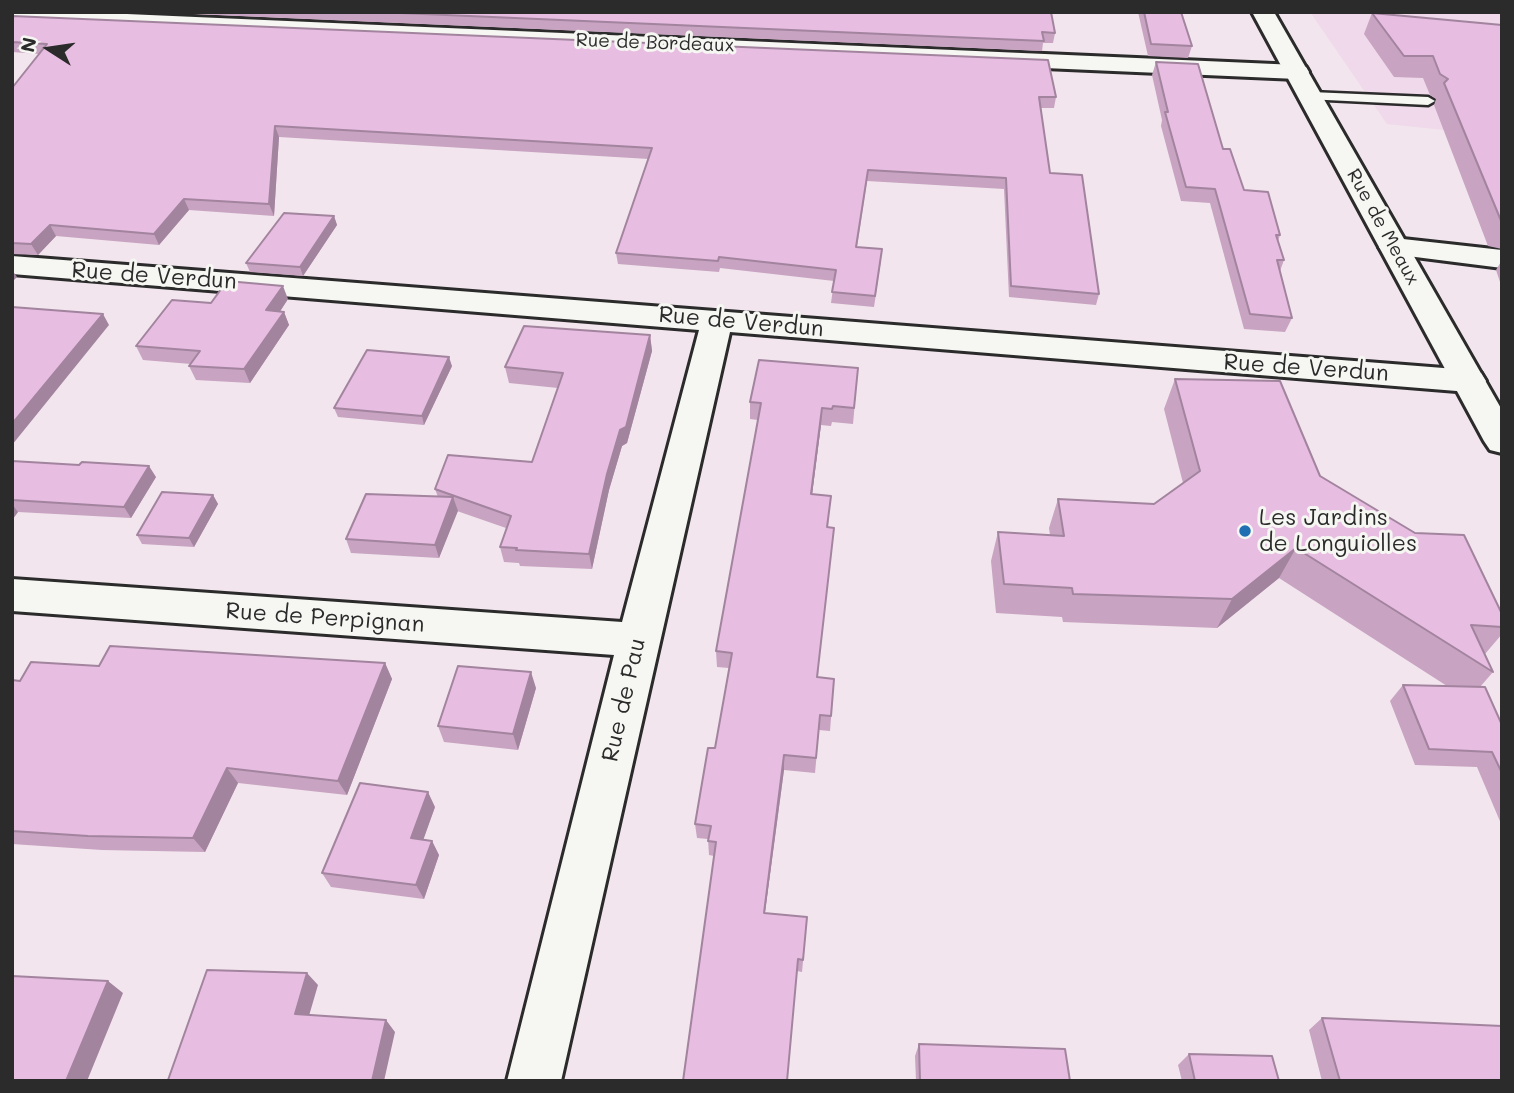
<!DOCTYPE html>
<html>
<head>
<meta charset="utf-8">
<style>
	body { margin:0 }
	#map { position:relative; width:1514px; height:1093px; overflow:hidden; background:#f2e5ed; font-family:Mali,sans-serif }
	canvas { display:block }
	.frame { position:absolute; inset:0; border:14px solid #2b2b2b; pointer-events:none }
	.north { position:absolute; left:14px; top:14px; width:70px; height:70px; -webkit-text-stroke:5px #f6f6f2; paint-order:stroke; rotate:282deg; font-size:19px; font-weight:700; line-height:28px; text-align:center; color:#2b2b2b }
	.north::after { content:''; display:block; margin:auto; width:24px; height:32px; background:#2b2b2b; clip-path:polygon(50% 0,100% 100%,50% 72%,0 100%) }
</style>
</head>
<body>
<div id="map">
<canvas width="1514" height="1093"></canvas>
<div class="frame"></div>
<div class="north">N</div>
</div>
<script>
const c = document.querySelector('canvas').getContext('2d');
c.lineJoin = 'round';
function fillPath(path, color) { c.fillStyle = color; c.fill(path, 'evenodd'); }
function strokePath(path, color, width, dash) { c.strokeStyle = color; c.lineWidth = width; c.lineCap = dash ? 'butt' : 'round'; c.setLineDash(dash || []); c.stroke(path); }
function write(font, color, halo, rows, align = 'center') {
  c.font = font + ' Mali,sans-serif'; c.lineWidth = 6; c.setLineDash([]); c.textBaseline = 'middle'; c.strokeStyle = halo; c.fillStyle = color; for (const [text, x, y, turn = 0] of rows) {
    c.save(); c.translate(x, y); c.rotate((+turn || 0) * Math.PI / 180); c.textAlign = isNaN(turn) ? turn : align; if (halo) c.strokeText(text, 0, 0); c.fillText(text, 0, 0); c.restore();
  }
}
fillPath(new Path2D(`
	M1310 12H1502V136L1387 124Z`), '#efd9ea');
const lane = new Path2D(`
	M1311 92 1428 97 1435 101 1428 105 1306 99 1304 96 1306 93Z`);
const street = new Path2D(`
	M12 12H81L1297 65 1306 67 1309 72 1306 77 1297 79 12 23Z
	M1394 238 1502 250V268L1384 253 1379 247 1384 241Z
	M12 256 1469 370 1481 373 1486 381 1481 389 1469 392 730 332 561 1081H507L614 655 12 611V579L622 622 699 330 12 274Z`);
const secondary = new Path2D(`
	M1252 12H1274L1502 410V453L1490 450 1484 441Z`);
strokePath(lane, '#2b2b2b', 5);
strokePath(street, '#2b2b2b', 6);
strokePath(secondary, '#2b2b2b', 6);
fillPath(lane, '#f6f6f2');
fillPath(street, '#f6f6f2');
fillPath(secondary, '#f6f6f2');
fillPath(new Path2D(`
	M147 12H1051L1055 33 1053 43H1043L1042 51Z
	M1138 12H1181L1192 46 1188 58 1148 56Z
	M1372 13 1502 25V249L1488 246 1434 105 1436 99 1430 95 1423 78 1394 77 1364 34Z
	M12 16 1056 97 1054 108H1041L1050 173 1099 294 1096 305 1009 297 1004 189 867 181 857 247 881 260 874 307 831 303 834 281 720 268 719 272 618 264 616 253 649 159 279 137 274 216 189 210 159 245 56 236 38 255 12 254V88L39 54 12 52Z
	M1156 62 1223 149 1244 190 1280 235 1278 241 1284 260 1280 271 1292 318 1285 332 1244 329 1210 203 1181 201 1161 126 1162 120 1152 75Z
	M334 216 337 225 303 276 250 272 246 263Z
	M1502 260V288L1496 270Z
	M288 299 280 311 284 312 289 325 250 383 196 380 189 366 191 364 143 360 136 346 211 303Z
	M650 335 652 351 627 443 622 446 609 490 592 569 520 566 519 563 504 562 500 547 506 528 457 511 439 558 351 553 346 539 438 497 435 489 532 462 558 388 509 383 505 367Z
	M452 366 424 425 338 417 334 408Z
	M858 368 853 424 832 422 831 426 821 425 812 494 829 512 818 677 834 679 830 731 819 730 815 773 784 770 765 913 807 917 802 972 797 971 714 856 709 855 708 839 697 838 695 824 715 748 729 668 717 667 716 651 758 420 750 419V402Z
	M1175 379 1320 476 1502 614V634L1485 654 1493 672 1480 687 1502 725V826L1477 767 1415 765 1390 701 1403 685 1447 686 1279 578 1217 628 1063 622 1062 617 996 613 991 561 998 532 1050 535 1049 528 1058 499 1154 504 1183 483 1164 409Z
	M12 461 156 477 131 518 18 512 12 520Z
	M213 495 218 504 194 547 142 544 137 535Z
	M385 663 392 679 347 795 238 783 205 852 102 850 12 844V680L20 681 99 666Z
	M536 688 518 750 444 742 438 726Z
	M435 807 423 839 432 841 439 855 424 899 331 887 322 873Z
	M1322 1018 1502 1081H1322L1309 1030Z
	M919 1044 1070 1081H916L915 1056Z
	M1189 1054 1279 1081H1182L1178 1065Z`), '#c8a3c2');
fillPath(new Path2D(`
	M275 126 279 137 274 216 269 204Z
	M184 199 189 210 159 245 154 234Z
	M334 216 337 225 303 276 300 267Z
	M50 225 56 236 38 255 31 244Z
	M12 270 17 277 12 282Z
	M283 286 288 299 272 324 266 310Z
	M284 312 289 325 250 383 244 369Z
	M103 314 109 325 12 445V424Z
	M650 335 652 351 627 443 622 446 609 490 592 569 589 554 607 474Z
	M449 357 452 366 424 425 422 416Z
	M822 408 821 425 810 511 811 494Z
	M149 466 156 477 131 518 124 507Z
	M213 495 218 504 194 547 189 538Z
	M453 497 458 511 439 558 435 545Z
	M12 504 18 512 12 520Z
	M1296 548 1279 578 1217 628 1232 599Z
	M385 663 392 679 347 795 338 781Z
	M531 672 536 688 518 750 513 734Z
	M784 755V770L763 926 764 913Z
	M227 768 238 783 205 852 193 838Z
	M428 792 435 807 419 852 411 838Z
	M432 841 439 855 424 899 416 885Z
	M307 973 318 985 306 1026 295 1014Z
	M108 981 123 993 87 1081H66Z
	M386 1020 395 1032 384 1081H372Z`), '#a2849e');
const building = new Path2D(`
	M377 12H1051L1055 33 1042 32 1044 41Z
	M1144 12H1181L1192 46 1151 44Z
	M1372 13 1502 25V223L1444 83 1448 79 1440 74 1433 56H1404Z
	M12 16 1048 60 1056 97H1039L1050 173 1082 175 1099 294 1011 286 1006 178 868 170 856 247 882 249 875 296 832 292 836 270 719 257 718 261 616 253 652 148 275 126 269 204 184 199 154 234 50 225 31 244 12 243V88L47 44 12 42Z
	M1156 62 1198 64 1223 149H1230L1244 190 1268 192 1280 235H1276L1284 260H1277L1292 318 1250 314 1215 189 1186 187 1165 112H1168Z
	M284 213 334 216 300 267 246 263Z
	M227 281 283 286 266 310 284 312 244 369 189 366 200 351 136 346 172 300 211 303Z
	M12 307 103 314 12 424Z
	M524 326 650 335 626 427 620 430 607 474 589 554 516 550 517 548 500 547 511 516 435 489 448 455 532 462 563 373 505 367Z
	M367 350 449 357 422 416 334 408Z
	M759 360 858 368 854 408 833 406 832 409 822 408 811 494 831 496 827 527 834 528 817 677 834 679 831 716 820 715 816 758 784 755 764 913 807 917 803 960 798 959 787 1081H683L716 842 708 841 711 826 695 824 708 748H715L732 653 716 651 761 403 750 402Z
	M1175 379 1280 381 1320 476 1415 533 1464 535 1502 614V627L1471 625 1493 672 1296 548 1232 599 1073 594 1072 588 1004 584 998 532 1064 536 1058 499 1154 504 1200 471Z
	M12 461 79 465 82 462 149 466 124 507 12 500Z
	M162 492 213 495 189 538 137 535Z
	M366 494 453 497 435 545 346 539Z
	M110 646 385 663 338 781 227 768 193 838 88 836 12 831V680L20 681 31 662 99 666Z
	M458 666 531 672 513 734 438 726Z
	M1403 685 1485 687 1502 725V773L1492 752 1429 749Z
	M360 783 428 792 411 838 432 841 416 885 322 873Z
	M207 970 307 973 295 1014 386 1020 372 1081 168 1080Z
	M12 976 108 981 66 1081H12Z
	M1322 1018 1502 1026V1081H1340Z
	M919 1044 1065 1049 1070 1081H920Z
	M1189 1054 1272 1056 1279 1081H1195Z`);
fillPath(building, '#e8bde2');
strokePath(building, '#a2849e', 2);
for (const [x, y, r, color] of [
	[1245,531,7,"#1f6fb2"]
]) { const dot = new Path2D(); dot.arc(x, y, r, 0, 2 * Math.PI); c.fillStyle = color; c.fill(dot); strokePath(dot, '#f6f6f2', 2.5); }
write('19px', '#2b2b2b', '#f6f6f2', [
	["Rue de Bordeaux",655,43,2],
	["Rue de Meaux",1383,227,61]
]);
write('23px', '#2b2b2b', '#f6f6f2', [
	["Rue de Verdun",154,276,4],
	["Rue de Verdun",741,322,5],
	["Rue de Verdun",1306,368,4],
	["Rue de Perpignan",325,618,4],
	["Rue de Pau",624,700,-77]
]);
write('23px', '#2b2b2b', '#f6f6f2', [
	["Les Jardins",1259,518],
	["de Longuiolles",1259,544]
], 'left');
</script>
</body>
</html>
